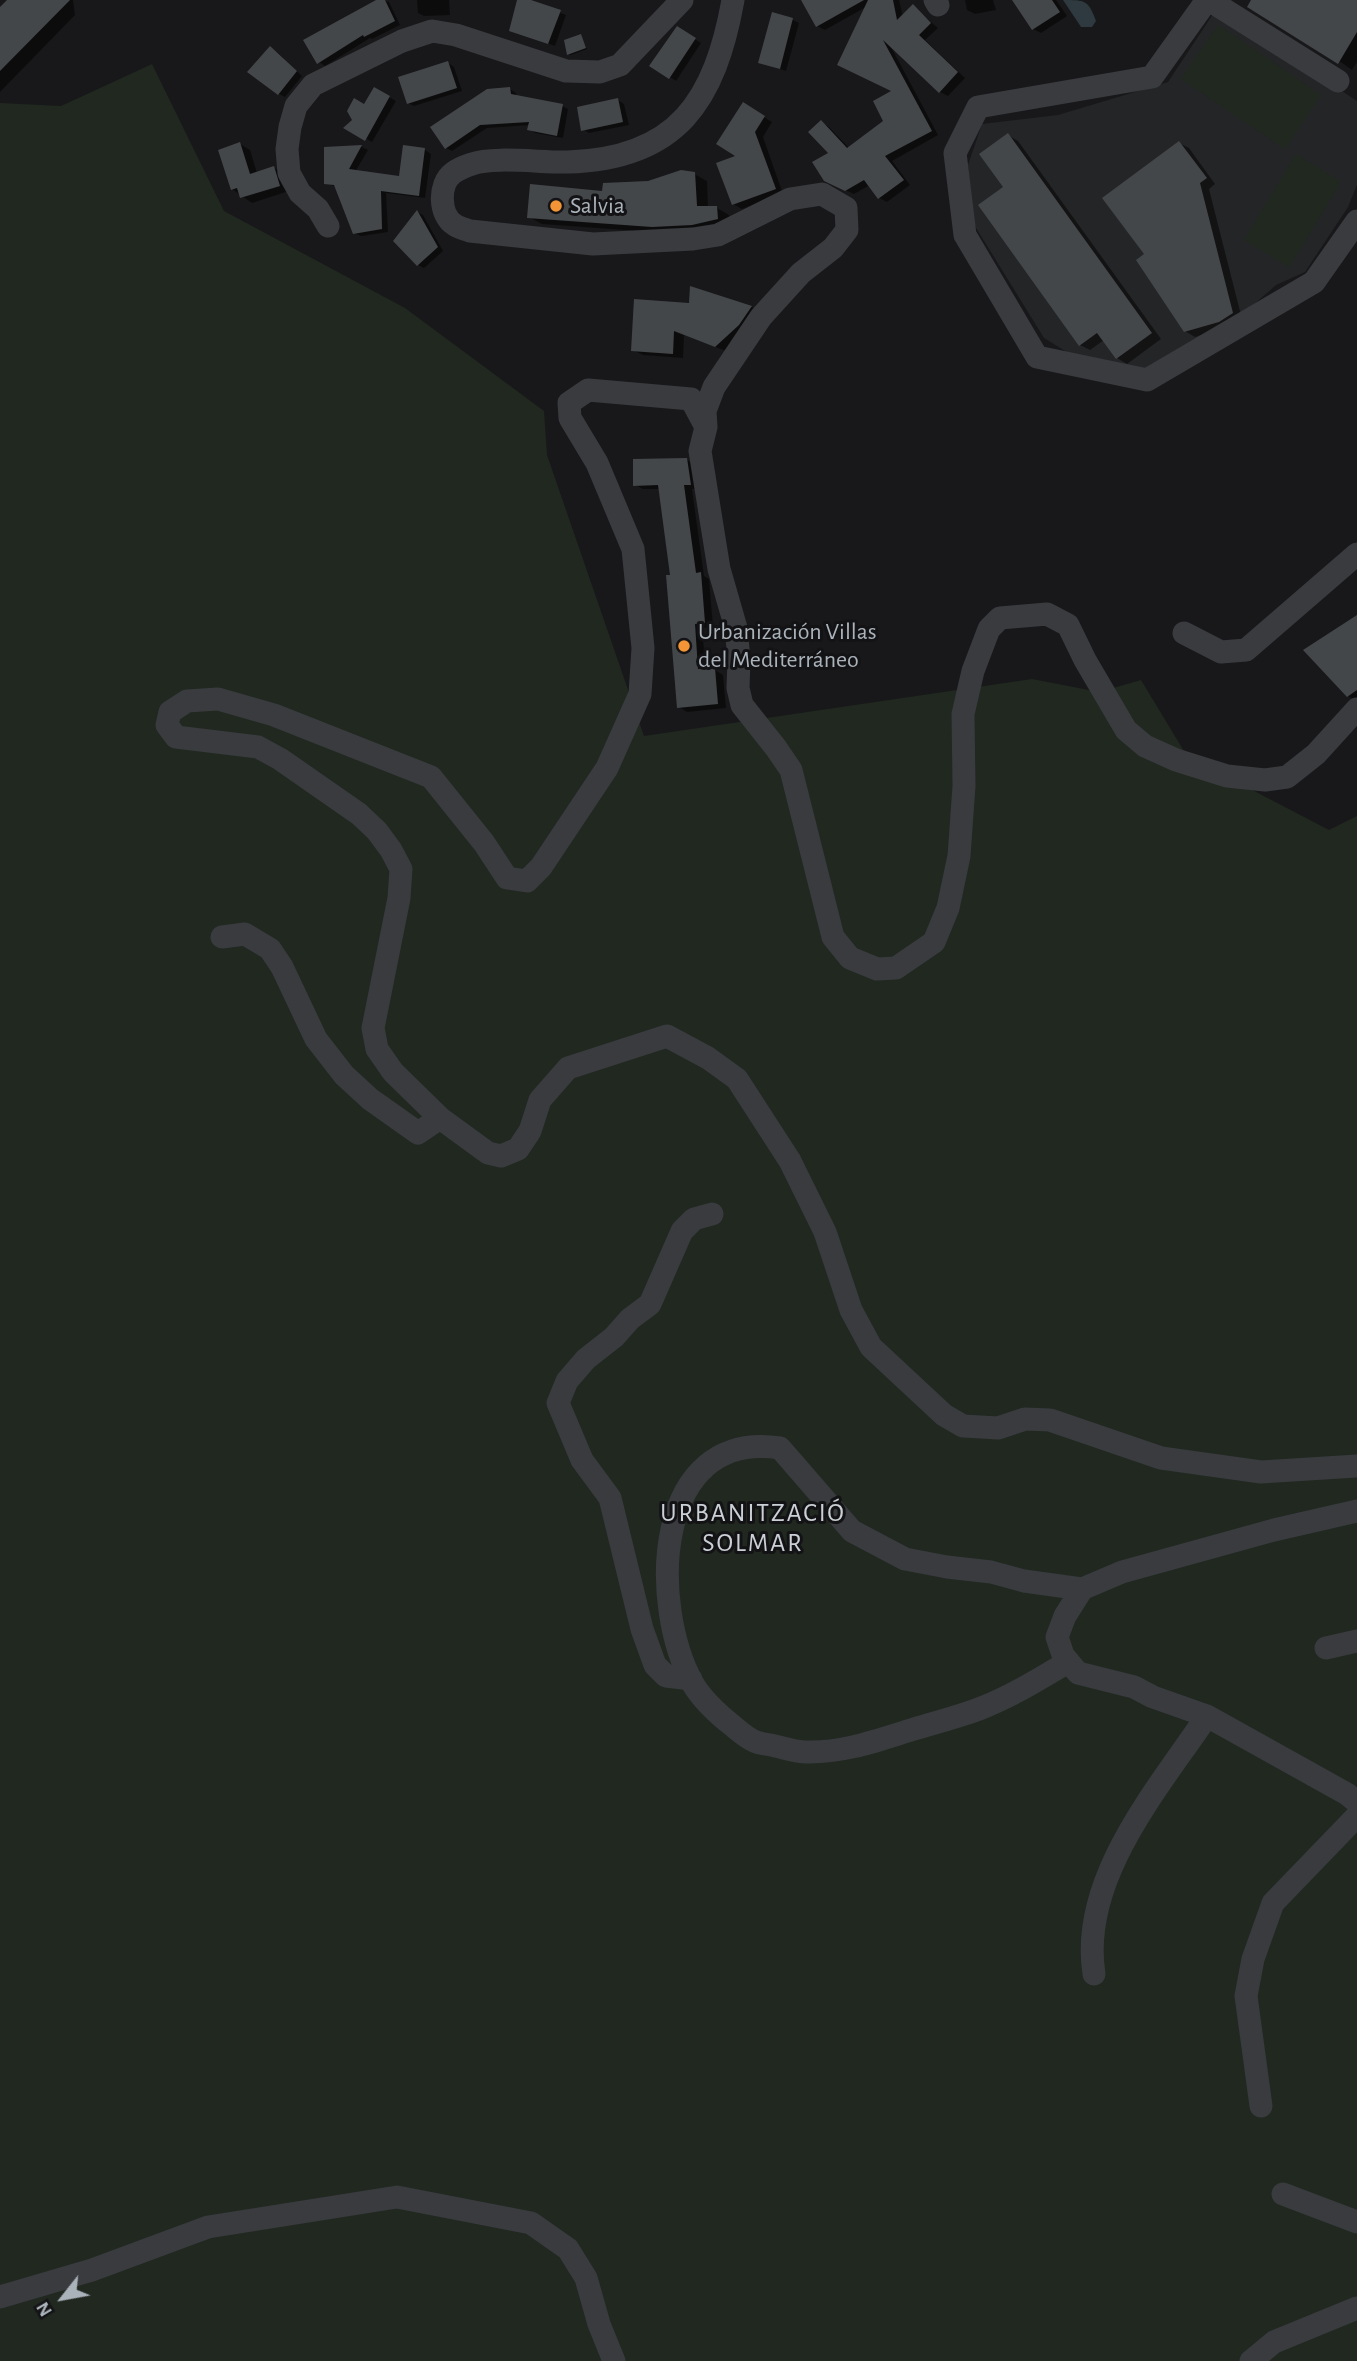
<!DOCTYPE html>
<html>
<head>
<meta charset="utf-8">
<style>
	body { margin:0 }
	#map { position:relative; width:1357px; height:2361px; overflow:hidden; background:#18181a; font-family:"Alegreya Sans",sans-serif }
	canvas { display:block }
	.north { position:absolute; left:28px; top:2263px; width:70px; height:70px; -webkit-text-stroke:5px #131315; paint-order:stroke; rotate:239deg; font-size:19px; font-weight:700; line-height:28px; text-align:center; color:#aab2ba }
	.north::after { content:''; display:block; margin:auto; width:24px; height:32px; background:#aab2ba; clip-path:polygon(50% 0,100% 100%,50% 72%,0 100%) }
</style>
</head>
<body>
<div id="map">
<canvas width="1357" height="2361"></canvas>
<div class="north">N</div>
</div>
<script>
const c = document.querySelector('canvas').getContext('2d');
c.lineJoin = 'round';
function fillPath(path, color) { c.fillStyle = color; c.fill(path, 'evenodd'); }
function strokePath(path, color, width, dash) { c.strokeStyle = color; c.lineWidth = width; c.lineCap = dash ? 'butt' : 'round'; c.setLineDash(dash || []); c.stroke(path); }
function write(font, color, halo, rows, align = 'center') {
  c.font = font + ' "Alegreya Sans",sans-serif'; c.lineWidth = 6; c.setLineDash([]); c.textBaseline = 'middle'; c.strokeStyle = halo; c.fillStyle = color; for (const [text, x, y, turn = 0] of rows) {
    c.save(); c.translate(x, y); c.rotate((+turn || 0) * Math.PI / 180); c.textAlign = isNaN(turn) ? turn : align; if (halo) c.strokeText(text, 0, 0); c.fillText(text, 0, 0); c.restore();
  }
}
fillPath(new Path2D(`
	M1217 8 1357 101V185L1348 207 1305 272 1276 285 1243 314 1141 372 1070 354 1044 338 973 223 968 165 982 124 1058 115 1168 82Z`), '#242527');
fillPath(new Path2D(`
	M1218 25 1321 95 1285 149 1181 79Z
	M152 64 224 211 405 308 544 411 547 455 644 736 1032 679 1099 692 1141 680 1187 756 1329 830 1357 816V2361H0V103L61 106Z
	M1296 154 1341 182 1289 267 1244 240Z`), '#202820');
fillPath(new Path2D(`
	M1063 0C1086 0 1088 0 1096 21L1092 27H1081Z`), '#2e3a3f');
fillPath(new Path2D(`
	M9 0H73L75 15 0 92V10Z
	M380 0 389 2 400 25 372 39 370 38 325 66 319 62Z
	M417 0H449L450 15 424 16 418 13Z
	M519 0H526L566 15 555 46 511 30Z
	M803 0H899L903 17 913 7 938 28 925 40 965 78 948 96 940 92 890 45 938 135 892 161 910 185 887 202 879 198 870 185 854 194 834 185 830 153 821 122 829 127 849 148 886 121 894 91 866 7 825 30 817 26Z
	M965 0H993L996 10 975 14 967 10Z
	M1014 0H1056L1067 16 1041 33 1033 29Z
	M1253 0H1357V62L1352 70Z
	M793 20 799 23 786 71 760 62Z
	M677 28 701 43 676 81 670 77Z
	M580 36 587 49 571 55 568 54Z
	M277 52 302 76 285 97 279 94Z
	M448 63 454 67 462 91 414 106 408 103Z
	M375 89 396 101 372 142 346 127 365 107Z
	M510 89 516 93V97L562 106 568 109 563 138 535 133 529 129 530 125 487 128 452 151 446 148Z
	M618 100 624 104 629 125 589 133 583 129Z
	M751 109 772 122 763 137 783 194 742 209 733 204 739 156Z
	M1008 135 1018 141 1161 339 1127 364 1117 358 1104 340 1090 350 1080 345 1005 188Z
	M1179 143 1189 148 1215 184 1209 189 1242 319 1229 326 1195 337 1185 331Z
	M240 144 250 150 257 173 274 168 284 173 289 191 252 203 232 189Z
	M362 147 368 150 355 172 400 178 425 150 431 154 425 198 386 193 388 232 361 236 354 233 337 187 326 183V148Z
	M694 174 707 181 708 208H717L729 215 730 226 666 233 542 224 529 217 604 193Z
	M417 212 423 215 443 251 424 268 418 265Z
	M691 288 752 307 761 313 726 351 684 335 683 358 643 355 633 350 691 305Z
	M687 460 695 465 699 489H692L704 576 709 579 713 627 702 628 706 671 715 670 723 675 726 708 687 712 679 707 672 576 660 489H643L635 485Z
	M1357 617V701L1348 696Z`), '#0007');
fillPath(new Path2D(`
	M7 0H70L0 71V7Z
	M376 0H385L395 21 364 37 363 35 317 64 303 40Z
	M517 0H531L561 10 548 44 509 31Z
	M801 0H864L816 27Z
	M868 0H893L897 20 913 4 931 23 919 35 958 72 939 93 883 40 932 131 885 156 904 180 878 199 864 180 845 191 824 181 812 162 828 153 808 132 821 120 847 148 883 121 873 101 891 91 837 65Z
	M1012 0H1052L1060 12 1032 30Z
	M1251 0H1357V32L1338 64 1247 7Z
	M772 12 793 18 780 69 758 63Z
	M677 26 696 38 669 79 649 66Z
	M581 34 586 48 567 55 564 40Z
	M270 46 297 71 278 95 247 72Z
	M448 61 457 88 407 104 398 77 420 70V72V70Z
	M374 87 390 96 365 141 343 128 352 120 347 111 354 98 364 104Z
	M510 87 511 94 563 104 557 136 527 130 529 122 480 125 445 149 430 127 487 89Z
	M618 98 623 122 581 131 577 107Z
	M743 102 765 116 755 132 776 189 732 205 716 163 735 156 716 144Z
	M1008 133 1152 333 1116 359 1097 333 1079 346 978 205 1003 187 979 154Z
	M1179 141 1207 178 1200 183 1233 313 1219 322 1184 332 1136 260 1144 254 1102 198Z
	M240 142 250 174 274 166 280 186 240 198 237 188 231 190 218 150Z
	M362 145 349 169 399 176 403 145 425 148 419 196 381 191 382 229 353 234 334 185 324 184V147Z
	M681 170 695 172 697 206H717L718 219 692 225 652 227 527 218 530 184 602 191 603 183 648 181Z
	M417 210 438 247 417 266 393 241Z
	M690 286 752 306 739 325 715 347 674 331 673 354 631 351 634 299 689 303Z
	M687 458 691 485H684L696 573 701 572 705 623 695 624 698 669 715 668 718 704 677 708 666 575H670L658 485 633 486V459Z
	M1357 615V690L1347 697 1303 650Z`), '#44474a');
strokePath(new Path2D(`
	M733 0C715 100 678 159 568 162 544 163 493 156 472 164 466 166 458 169 453 173 438 184 439 216 455 225 459 228 465 229 470 231L593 244 693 239 718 235 790 199 822 194 846 208 847 230 833 248 801 273 761 317 714 387 705 411 706 427 700 451 719 569 736 628 739 659 738 688 742 705 776 748 791 770 833 937 850 958 877 969 896 968 934 942 948 908 959 856 964 786 963 714 973 671 989 629 1000 618 1047 614 1068 625 1085 660 1126 730 1145 746 1176 760 1227 776 1265 780 1287 777 1316 754 1357 709
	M935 0 938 5
	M1207 0 1152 77 978 107 955 153 965 235 1037 357 1147 380 1314 282 1357 221
	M1209 0 1338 81
	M328 226 318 209 300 193 289 173 287 149 290 127 296 106 313 85 402 41 432 31 456 35 566 71 600 72 620 65 682 0
	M706 427 691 399 588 390 569 403 570 418 597 463 633 549 643 648 640 694 607 768 541 867 527 881 507 878 484 843 431 777 274 715 218 699 187 701 170 712 167 725 176 737 258 747 280 759 359 814 377 831 391 850 401 869 399 898 373 1028 377 1049 393 1072 440 1118 488 1153 501 1156 518 1149 530 1131 540 1100 568 1068 667 1036 708 1058 737 1079 790 1161 825 1232 851 1310 871 1347 944 1415 963 1426 998 1428 1025 1419 1050 1420 1161 1458 1261 1472 1357 1466
	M1184 633 1221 652 1246 650 1357 554
	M222 937 245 934 270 949 282 967 316 1039 344 1075 370 1099 418 1133 440 1118
	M1357 1511 1274 1530 1122 1572 1082 1589 1065 1616 1057 1637 1063 1655 1078 1673 1134 1687 1153 1697 1207 1716 1347 1794 1357 1802
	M1326 1648 1357 1641
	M1068 1662C1041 1678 1014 1695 984 1707 962 1716 937 1722 914 1729 878 1740 844 1753 806 1752 796 1752 785 1748 775 1746 768 1744 760 1744 754 1741 747 1738 739 1731 733 1726 719 1715 702 1699 693 1684 649 1605 652 1429 780 1448L852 1531 905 1559 947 1567 991 1572 1024 1581 1082 1589
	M691 1679 666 1676 655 1665 642 1629 610 1498 582 1460 558 1403 567 1381 586 1359 614 1337 630 1319 650 1304 682 1231 694 1219 712 1214
	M1094 1974C1079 1879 1158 1789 1207 1716
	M1261 2106 1246 1996 1253 1959 1273 1903 1357 1816
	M1283 2194 1357 2222
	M0 2297 92 2270 208 2227 397 2197 531 2223 568 2249 586 2278 599 2324 614 2361
	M1251 2361 1274 2342 1357 2308`), '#393b3f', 23);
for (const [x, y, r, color] of [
	[556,206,7,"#f39437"],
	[684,646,7,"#f39437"]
]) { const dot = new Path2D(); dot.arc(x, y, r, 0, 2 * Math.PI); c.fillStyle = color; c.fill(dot); strokePath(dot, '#131315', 2.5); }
write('24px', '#aab2ba', '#131315', [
	["Salvia",570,206],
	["Urbanización Villas",698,632],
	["del Mediterráneo",698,660]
], 'left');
c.letterSpacing = '2px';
write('26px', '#cbd0d6', '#131315', [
	["URBANITZACIÓ",753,1513],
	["SOLMAR",753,1543]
]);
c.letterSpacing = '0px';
</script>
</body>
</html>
